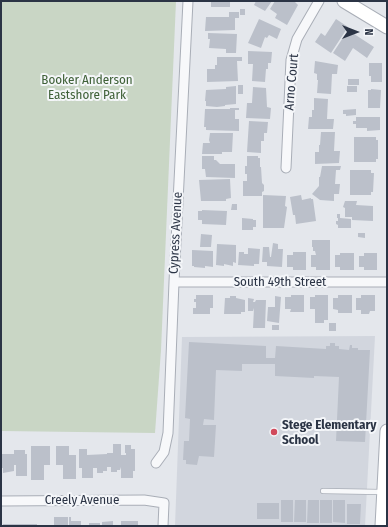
<!DOCTYPE html>
<html>
<head>
<meta charset="utf-8">
<style>
	body { margin:0 }
	#map { position:relative; width:388px; height:527px; overflow:hidden; background:#e4e7ec; font-family:"Fira Sans Condensed",sans-serif }
	canvas { display:block }
	.frame { position:absolute; inset:0; border:2px solid #2b3445; pointer-events:none }
	.north { position:absolute; left:336px; top:12px; width:40px; height:40px; -webkit-text-stroke:3px #f4f6f9; paint-order:stroke; rotate:90deg; font-size:11px; font-weight:700; line-height:16px; text-align:center; color:#2b3445 }
	.north::after { content:''; display:block; margin:auto; width:14px; height:18px; background:#2b3445; clip-path:polygon(50% 0,100% 100%,50% 72%,0 100%) }
</style>
</head>
<body>
<div id="map">
<canvas width="388" height="527"></canvas>
<div class="frame"></div>
<div class="north">N</div>
</div>
<script>
const c = document.querySelector('canvas').getContext('2d');
c.lineJoin = 'round';
function fillPath(path, color) { c.fillStyle = color; c.fill(path, 'evenodd'); }
function strokePath(path, color, width, dash) { c.strokeStyle = color; c.lineWidth = width; c.lineCap = dash ? 'butt' : 'round'; c.setLineDash(dash || []); c.stroke(path); }
function write(font, color, halo, rows, align = 'center') {
  c.font = font + ' "Fira Sans Condensed",sans-serif'; c.lineWidth = 4; c.setLineDash([]); c.textBaseline = 'middle'; c.strokeStyle = halo; c.fillStyle = color; for (const [text, x, y, turn = 0] of rows) {
    c.save(); c.translate(x, y); c.rotate((+turn || 0) * Math.PI / 180); c.textAlign = isNaN(turn) ? turn : align; if (halo) c.strokeText(text, 0, 0); c.fillText(text, 0, 0); c.restore();
  }
}
fillPath(new Path2D(`
	M375 336 365 526H175L182 337Z`), '#d2d6de');
fillPath(new Path2D(`
	M1 1H176L161 350 155 433 1 431Z`), '#c9d6c5');
fillPath(new Path2D(`
	M211 1H230V7H211Z
	M256 1H272L265 11 254 5Z
	M275 1H294L298 5 287 25 275 18 277 14 270 9Z
	M240 9H245V15H240Z
	M229 12H239V18H235V30L205 31 206 17H229Z
	M259 19 281 29 277 39 269 35 267 38 265 37 261 48 248 43Z
	M336 19 348 27 331 53 315 42 321 33 325 36Z
	M348 30 374 47 367 58 353 48 345 61 333 53Z
	M208 33 237 34 236 53H226V49L209 48 210 39H208Z
	M248 51 272 52 271 63H268V69H266L265 82 252 81 253 64H248Z
	M217 57H242V61H237L238 81 207 82V69H215V65H217Z
	M315 61 338 65 337 74H332L331 94 317 93 318 80H317V74L314 73Z
	M369 63H382V82H371V76H369Z
	M348 79H359V85H348Z
	M238 85H243V94H238Z
	M236 86V104L225 105V106L217 107 206 106V101H205L206 90 226 89V87Z
	M347 86H357V92H347Z
	M253 87 266 88 267 107 271 108 270 119 246 118 247 103H252Z
	M371 89 381 90 380 108H368V90H371Z
	M314 98 328 99 327 119H334L333 129H308L309 117H312V110H314Z
	M230 108H239V110H235V119H239V131L206 130V127H204L205 109H230Z
	M356 109V115L346 116V114H343V110Z
	M356 117H380V130L367 131V128H356V124H353V121H356Z
	M249 121 268 122 267 133H264V141H261V153L247 152Z
	M321 132H335L334 151H340L339 163 315 164V152H319V145H320Z
	M210 133H233L232 152H222V154H202L203 143H210L209 140Z
	M354 137H376V140H378V159H376V162H354Z
	M202 156H214V160H216L220 164H235V178L206 177 205 169H202Z
	M247 156H258V158H260V167H261L262 183 264 185V191L262 192V196H243V181H247V174H245V166H247Z
	M322 166H341L340 170H336L335 184H340L339 194H334V201L320 200 312 194 319 186V177H320Z
	M350 170H371V173H374L373 192H371V195H350Z
	M230 179 231 198 226 199V201H201L199 180Z
	M263 195 286 196 285 206 287 207 284 228H263Z
	M301 195 302 200 311 198V199H313L316 221 296 224 295 215H293L290 197Z
	M345 201H357L356 205 373 206V221L352 220V217H345V208L343 207Z
	M232 204H237V210H231Z
	M202 210 227 211 226 225 202 224V220H198V211H202Z
	M337 214H340V218L351 219V228H338V225L336 224V221H338V218H337Z
	M242 218 253 219V220H256V227H253V230H242Z
	M358 233H365V238L358 237Z
	M201 234 212 235 211 247H200Z
	M312 240H330V270H316V267H311V255H316L315 251H313V247H312Z
	M273 243 278 244V249H283L282 267 267 266V262H262L263 247H269L270 257H271Z
	M217 244 236 245V263L233 262V266L224 264V266L216 265Z
	M248 248 260 249 259 264H254V266L238 265 239 252H244V254H248Z
	M192 250 213 251V267L205 266V268L194 267V266H192Z
	M293 252H306V270H293V267H287V255H293Z
	M340 253H354V270H340V267H335V255H340Z
	M364 253H377V270H364V267H359V256H364Z
	M196 295H213V308H210V314H193V308H196V302H194V299H196Z
	M291 295H304V312H290L291 309H285V297H291Z
	M315 295H328V320H324V323H315V309H310V297H315Z
	M338 295H352V313H338V310L333 309V298H338Z
	M361 295H375V311H370L369 314H361V310H356V298H361Z
	M230 296H236V298L245 300V312H241V314H224L225 298H230Z
	M275 296 281 297 279 323 267 321 268 307H275Z
	M248 298 254 299 253 302H255L256 300H266L265 328H253L254 308 253 311H248Z
	M329 323H336V331H329Z
	M272 325H279V330H272Z
	M189 342 266 346V358H275L276 346 326 349V346H330V343H335V346H339V349L349 350 350 345H352V348H358V350H370L365 442 336 441 339 377 314 376V378L275 376V364H242V371L216 370 214 420 204 419 203 425H216L214 457 199 456 197 465 186 464V460H183L184 441H189L190 419 185 418Z
	M113 444H121V455H126V453H125V445H131V449H135V471H133V478H121V467L120 470H117V472H111V467H107V471H103V473H97V468H93V478H82V468H79V449H87V455L107 454V453H113Z
	M31 446H50V465H44V480H31Z
	M56 446H69V455H76V479H63V465H56Z
	M14 450H25V454H27V476H16V465H14V471L3 473V468H1V454H14Z
	M281 500H293V522H281Z
	M295 500H306V522H294Z
	M308 500H319V523H307Z
	M320 500H332V523H320Z
	M333 500H345V523L333 522Z
	M257 503H279V519H257Z
	M347 504H361L360 524H347Z
	M54 517H68V526H54Z
	M69 517H71V521H81V526H69Z
	M113 521V526H102V522Z
	M121 521H138V526H121Z
	M89 523H100V526H89Z
	M3 524H37V526H3Z`), '#bbc0ca');
const lane = new Path2D(`
	M323 491 382 492`);
const street = new Path2D(`
	M286 168 291 60 297 39 319 1
	M174 282H387
	M156 463 164 452 168 433 174 282 188 1
	M1 501 144 500 164 503 163 526`);
const secondary = new Path2D(`
	M344 1 387 27
	M382 526 387 431`);
strokePath(lane, '#a9aeb7', 6);
strokePath(street, '#a9aeb7', 11);
strokePath(secondary, '#a9aeb7', 15);
strokePath(lane, '#f7f8fa', 4.5);
strokePath(street, '#f7f8fa', 9);
strokePath(secondary, '#fff', 13);
for (const [x, y, r, color] of [
	[274,432,4,"#d1495b"]
]) { const dot = new Path2D(); dot.arc(x, y, r, 0, 2 * Math.PI); c.fillStyle = color; c.fill(dot); strokePath(dot, '#f4f6f9', 1.5); }
write('13px', '#3f6138', '#f4f6f9', [
	["Booker Anderson",87,80],
	["Eastshore Park",87,95]
]);
write('13px', '#2b3445', '#f4f6f9', [
	["Arno Court",292,82,-85],
	["Cypress Avenue",176,233,-87],
	["South 49th Street",280,282],
	["Creely Avenue",82,500]
]);
write('bold 13px', '#2b3445', '#f4f6f9', [
	["Stege Elementary",282,425],
	["School",282,440]
], 'left');
</script>
</body>
</html>
